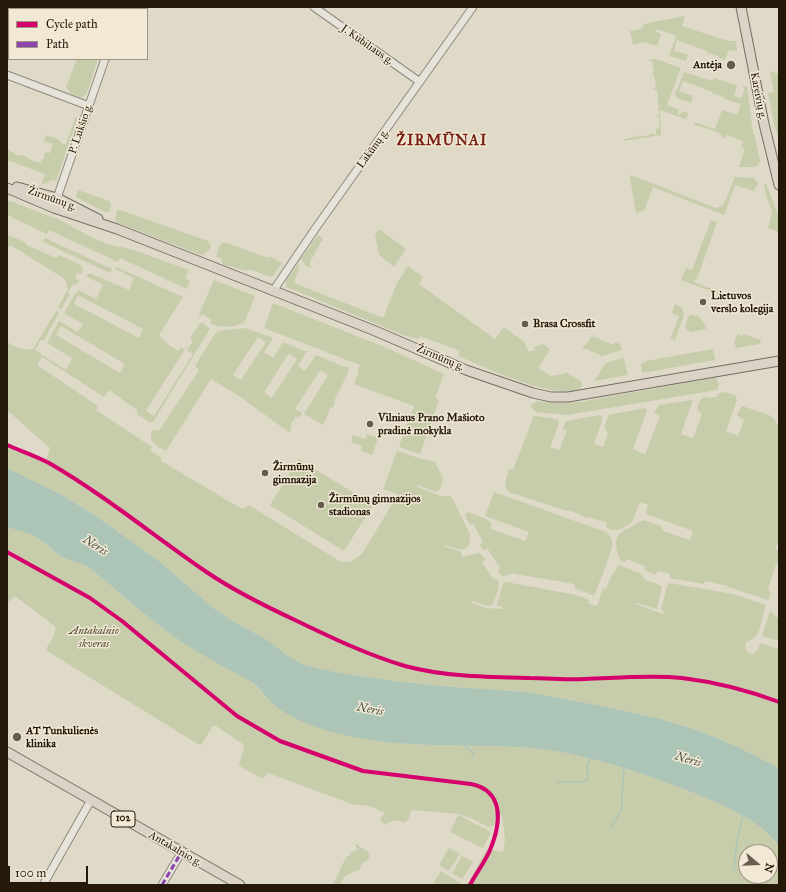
<!DOCTYPE html>
<html>
<head>
<meta charset="utf-8">
<style>
	body { margin:0 }
	#map { position:relative; width:786px; height:892px; overflow:hidden; background:#dfd9c8; font-family:"IM FELL Great Primer",serif }
	canvas { display:block }
	.frame { position:absolute; inset:0; border:8px solid #241809; pointer-events:none }
	.legend { position:absolute; left:8px; top:8px; width:140px; height:52px; box-sizing:border-box; background:#f1e9d5; border:1px solid #9f9583; margin:0; padding:5px 7px; list-style:none; font-size:12px; color:#241809 }
	.legend li { display:flex; align-items:center; gap:8px; height:20px }
	.legend b { width:20px; border:1px solid #9f9583 }
	.north { position:absolute; left:738px; top:844px; width:40px; height:40px; box-sizing:border-box; background:#f1e9d5; border:1px solid #9f9583; border-radius:50%; rotate:109deg; font-size:11px; font-weight:700; line-height:16px; text-align:center; color:#241809 }
	.north::after { content:''; display:block; margin:auto; width:14px; height:18px; background:#655c4c; clip-path:polygon(50% 0,100% 100%,50% 72%,0 100%) }
	.scale { position:absolute; left:8px; top:866px; width:80px; height:18px; box-sizing:border-box; border:2px solid #241809; border-top:0; padding-left:5px; font-size:12px; line-height:14px; white-space:nowrap; color:#241809; -webkit-text-stroke:3px #f1e9d5; paint-order:stroke }
</style>
</head>
<body>
<div id="map">
<canvas width="786" height="892"></canvas>
<div class="frame"></div>
<ul class="legend">
<li><b style="height:5px;background:#d6006c"></b>Cycle path</li>
<li><b style="height:5px;background:#8e44ad"></b>Path</li>
</ul>
<div class="north">N</div>
<div class="scale">100 m</div>
</div>
<script>
const c = document.querySelector('canvas').getContext('2d');
c.lineJoin = 'round';
function fillPath(path, color) { c.fillStyle = color; c.fill(path, 'evenodd'); }
function strokePath(path, color, width, dash) { c.strokeStyle = color; c.lineWidth = width; c.lineCap = dash ? 'butt' : 'round'; c.setLineDash(dash || []); c.stroke(path); }
function write(font, color, halo, rows, align = 'center') {
  c.font = font + ' "IM FELL Great Primer",serif'; c.lineWidth = 3; c.setLineDash([]); c.textBaseline = 'middle'; c.strokeStyle = halo; c.fillStyle = color; for (const [text, x, y, turn = 0] of rows) {
    c.save(); c.translate(x, y); c.rotate((+turn || 0) * Math.PI / 180); c.textAlign = isNaN(turn) ? turn : align; if (halo) c.strokeText(text, 0, 0); c.fillText(text, 0, 0); c.restore();
  }
}
fillPath(new Path2D(`
	M685 16 682 26 728 41H736L737 51 729 50 725 60 719 58V56L707 53V51L677 40 674 51 688 55 686 61 669 56 676 36 657 29 656 32 661 34 657 46 643 42 633 45 630 31 641 29 644 24Z
	M77 59H98L87 93 81 98 71 94 66 87Z
	M656 59 681 68 667 105 679 110 678 114 680 115 682 111 688 113 686 119 715 129 722 110 737 115 741 104 724 99V97L712 93 713 92 683 81 679 91 693 96 691 103 677 98 675 94 684 72 713 81 714 78 736 85 737 86 734 96 741 98 745 89 742 88 743 87 747 86 752 126 760 160 758 165 753 167H739L745 149 741 148 743 141 727 135 725 139 718 132 694 125V122L660 110 661 135 624 141V139L635 137V134L637 137 650 135V132L652 134H656V129L659 128V117L655 116 659 114 657 90 653 89 656 87 654 74H651L654 71 652 61H649L648 60Z
	M770 71 779 74V139L774 124 768 93 774 92Z
	M78 117 56 181 51 180 48 183 42 184 45 174 7 160V150L8 149 16 155 25 156 33 161 41 163 42 159H44L45 152 50 153 53 144 44 141 46 135 59 140 63 144H66L75 118Z
	M631 175 716 208 722 206 724 204 735 177 754 178 758 183 754 191 735 185 724 215 653 187 644 211 636 213 630 177Z
	M766 183 779 217V232L768 228 772 213 765 191 764 185Z
	M78 190 109 201 111 205 110 210 107 213 76 197Z
	M7 200 60 220 89 236 110 245 131 249 189 270 185 278 190 281 187 289 120 258 118 262 49 230 47 234 7 215Z
	M117 210H120L208 241 211 246C209 251 206 254 201 255L121 224 117 223 115 219Z
	M711 220 717 222 697 279H695L694 282 727 295 726 297 681 280 686 268 692 270Z
	M379 229 406 249 394 267 379 255 375 235Z
	M8 235 25 242 27 245 56 258 59 255 80 265C83 268 83 270 82 274L77 273 75 278 79 280 76 285 73 284 68 292 70 294 61 309 58 307 68 289 65 279 12 246 7 247Z
	M318 235 321 237 323 240 322 242H321L310 262 311 268 306 266 301 259Z
	M45 238 112 269 110 273 43 242Z
	M224 242 268 258 270 256 282 263 273 276H268L248 269 247 271 222 264 221 258 216 257 220 245Z
	M298 264 299 267 294 283 383 318 397 283 408 266 423 277 419 284 495 339 504 327 524 342 529 352 535 350 534 347 543 344 550 349 538 368 551 376 564 374 565 372 582 382V387C560 404 483 366 458 356L460 351 420 336 419 339 406 336 286 287V280Z
	M116 267 183 297 159 335 169 345 178 351 181 347 185 349 146 411 154 416 193 354 187 350 193 341 190 338 200 323H203L210 329 153 422H149L137 414V410L109 390 104 397 42 357 37 365 98 406 96 410 152 447 150 451 162 458 161 461 242 509 249 505 341 562H350L362 554 394 501 397 494 383 489 397 451 419 458 435 462 443 478 440 490 435 492 418 485 417 487 441 496H450L452 498 470 534 469 545 466 548 461 550 445 545 444 546 461 552 462 557 480 553 486 560 482 562 494 580 498 579C500 586 496 600 491 606H486L472 601 471 603 486 608 502 609V606H497V604L503 584 506 582 576 595 589 600 588 603 597 606 603 588 606 589C609 580 613 572 619 565L642 574 644 579 662 586 657 609 636 603 635 604 663 614 664 611 661 610 667 586 669 583 733 594 766 605 758 634 754 638 746 642 745 648C751 659 758 653 760 643L779 649V768L740 748 700 731 661 719 597 705 527 692 441 686 395 681 340 673 304 665 288 656 269 641 231 620 212 607 159 561 96 516 62 495 7 468V447L45 463 50 448 7 410V342C15 347 24 351 33 349L56 311 59 313 44 340H41L35 350 66 370 72 358 47 343 59 321 78 332 83 324 64 313 75 294 79 290 96 299 103 285 86 276 88 274H91L129 290 134 278 115 269ZM78 295 143 329 139 338 74 304ZM61 326 125 364 120 373 56 335Z
	M214 280 255 296 244 323C233 327 219 329 210 323L212 320 202 314 200 316 199 314Z
	M273 303 387 348 444 374 435 398 439 400 420 454 399 447 414 406 354 384 359 371 358 369 360 365 264 328Z
	M675 304 682 308 684 315 675 340 670 339 679 316 672 313Z
	M690 315 698 316 706 326V329L691 332 687 330 685 326 688 318Z
	M245 328 273 338 264 352 273 358 283 342 304 351H307L298 366 305 371 316 355 345 367H348L349 371 334 401 335 402 333 408 331 407 323 425 304 414 328 375 320 370 295 409 302 413 299 418 296 416 294 420 296 422 292 421 290 433 239 396 211 379 166 451C157 446 146 441 153 430L159 431 199 370 195 366 215 334 218 331ZM258 337 266 342 241 380 233 375ZM289 353 297 359 272 398 264 392Z
	M737 334 742 336 743 334 761 340 760 344 736 348 735 344H734Z
	M592 336 614 345 616 342 620 344 622 350 602 356 586 349H582Z
	M713 349 715 360 642 373 641 364 646 361Z
	M622 358 624 359 628 375 594 381 606 363Z
	M713 378H715C719 380 720 387 717 390L567 415 536 412 531 407 532 404 538 401 557 403 580 402Z
	M725 392 735 395 737 400 726 431 738 436 744 420 737 415 742 406 769 415 775 420 779 429V538L775 549 779 551V563L776 564 768 590 771 593 768 600 728 587V586L705 581 704 584 670 578V574L657 571 656 575 644 570 645 566 627 559 625 562 621 561C617 554 613 540 620 533L643 520 661 526 663 531 690 540 693 531 646 514V512L648 505 640 502 632 522C622 528 617 534 606 527L607 523 589 517 587 518 569 510 567 511 509 492 506 488 505 484 509 469 513 470 533 418 531 417 535 416 556 419 558 420 559 423 550 447 559 450 567 431 563 429 566 421 600 415 602 417V421L594 444 603 447 608 434 604 427 609 415 645 408 647 411 633 449 645 454 660 416 654 413 659 405 693 400 681 434 693 438 702 414 699 412 697 408 701 399 707 396 708 398 717 397V394Z
	M367 434 378 438 372 455 361 451 362 446 351 442 353 435 365 439Z
	M299 459 373 505 344 551 270 505Z
	M494 492 606 532C609 535 612 538 612 542 613 551 598 586 594 596L575 588 574 584 510 573V575L506 574V576H502L498 572 500 568 487 548 484 550 480 545 483 542 473 523 470 525 465 515 468 512 486 519 491 523V529L525 541 529 532 485 516Z
	M7 527C18 531 30 532 39 539 47 543 52 550 59 555 69 562 82 562 91 569 116 589 138 611 164 629 192 649 224 664 253 683 259 688 262 694 268 699 286 713 314 727 337 733 399 750 466 743 530 748 587 753 643 773 696 794 725 806 760 820 779 846V885H467L487 849 503 852 505 840 502 814 496 821 493 826 488 827 473 819 459 814 411 810 409 819 404 823 398 820 389 822 385 825 380 819 385 813C378 810 370 805 362 805 359 804 356 806 352 804L268 773 264 778H261L241 767 239 764 244 748 243 744 216 726H213L201 745 196 743 47 651V647L53 638 56 627 15 596 7 603ZM746 852H770V876H746Z
	M770 611 779 619V641L762 636Z
	M458 815 491 832 483 848 450 832Z
	M357 844C361 849 366 849 370 854L369 859 363 863 359 870C349 873 344 875 340 885H333L346 857 349 856 352 851 355 852 357 849 355 845Z
	M449 848 460 854 449 871 439 865Z
	M462 856 473 862 462 879 452 873Z
	M441 871 462 884 461 885H432Z`), '#c7ccab');
fillPath(new Path2D(`
	M7 468 62 495 96 516 159 561 212 607 231 620 269 641 288 656 304 665 340 673 395 681 441 686 527 692 597 705 661 719 700 731 740 748 779 768V846C760 820 725 806 696 794 643 773 586 753 530 748 465 743 400 750 336 733 316 728 290 718 274 705 266 698 261 689 253 683 241 675 227 669 215 662 199 653 183 643 168 632 141 613 117 590 91 569 82 562 69 562 59 555 52 550 47 543 39 539 30 532 18 531 7 527Z`), '#adc5b7');
strokePath(new Path2D(`
	M464 746 473 752 472 757
	M557 782H582L588 780 587 764 590 760 589 759
	M610 829 622 808V796L624 769
	M734 870 737 840 743 816`), '#adc5b7', 1.5);
const minor = new Path2D(`
	M314 7 420 82
	M122 9 123 7
	M7 75 89 106
	M57 198 105 59
	M273 291 315 229 473 7
	M43 885 91 800
	M162 885 181 853`);
const major = new Path2D(`
	M741 7 764 124 779 185
	M17 187 57 198 98 219
	M7 188 54 208 117 229 373 330 466 370 533 393 551 397H568L779 361
	M7 752 240 885`);
strokePath(minor, '#8e897d', 9);
strokePath(major, '#736e64', 11);
strokePath(minor, '#e7e3db', 7);
strokePath(major, '#dad3c6', 9);
strokePath(new Path2D(`
	M162 885 181 853`), '#8e44ad', 3, [6, 3]);
strokePath(new Path2D(`
	M7 445C21 451 36 456 49 463 106 496 155 537 208 573 236 592 267 607 297 621 332 638 368 655 405 666 446 677 489 677 530 678 549 678 567 680 585 679 617 678 650 675 682 678 715 682 747 690 779 702
	M7 552 90 598 122 621 237 716 280 741 363 771 471 784C505 791 501 824 490 850 485 862 476 873 470 885`), '#d6006c', 4);
for (const [x, y, r, color] of [
	[731,65,5,"#655c4c"],
	[703,302,4,"#655c4c"],
	[525,324,4,"#655c4c"],
	[370,424,4,"#655c4c"],
	[265,473,4,"#655c4c"],
	[321,505,4,"#655c4c"],
	[17,737,5,"#655c4c"]
]) { const dot = new Path2D(); dot.arc(x, y, r, 0, 2 * Math.PI); c.fillStyle = color; c.fill(dot); strokePath(dot, '#f1e9d5', 1.5); }
for (const [x, y, w] of [
	[123,819,24]
]) { const box = new Path2D(); box.roundRect(x - w / 2, y - 8, w, 16, 3); c.fillStyle = '#f1e9d5'; c.fill(box); strokePath(box, '#241809', 1); }
write('bold 10px', '#241809', null, [
	["102",123,819]
]);
write('11px', '#241809', '#f1e9d5', [
	["J. Kubiliaus g.",367,45,35],
	["Kareivių g.",758,96,79],
	["P. Lukšio g.",81,129,-71],
	["Lakūnų g.",373,149,-54],
	["Žirmūnų g.",52,199,20],
	["Žirmūnų g.",440,358,23],
	["Antakalnio g.",175,849,30]
]);
write('bold 11px', '#241809', '#f1e9d5', [
	["Antėja",722,65,"right"],
	["Lietuvos",711,296],
	["verslo kolegija",711,309],
	["Brasa Crossfit",533,324],
	["Vilniaus Prano Mašioto",378,418],
	["pradinė mokykla",378,431],
	["Žirmūnų",273,467],
	["gimnazija",273,480],
	["Žirmūnų gimnazijos",329,499],
	["stadionas",329,512],
	["AT Tunkulienės",26,731],
	["klinika",26,744]
], 'left');
write('italic 11px', '#4f4b32', '#f1e9d5', [
	["Antakalnio",94,631],
	["skveras",94,644]
]);
write('italic 12px', '#4c5143', '#f1e9d5', [
	["Neris",95,546,33],
	["Neris",370,710,11],
	["Neris",688,760,17]
]);
c.letterSpacing = '1px';
write('bold 15px', '#7a1f14', '#f1e9d5', [
	["ŽIRMŪNAI",442,141]
]);
c.letterSpacing = '0px';
</script>
</body>
</html>
